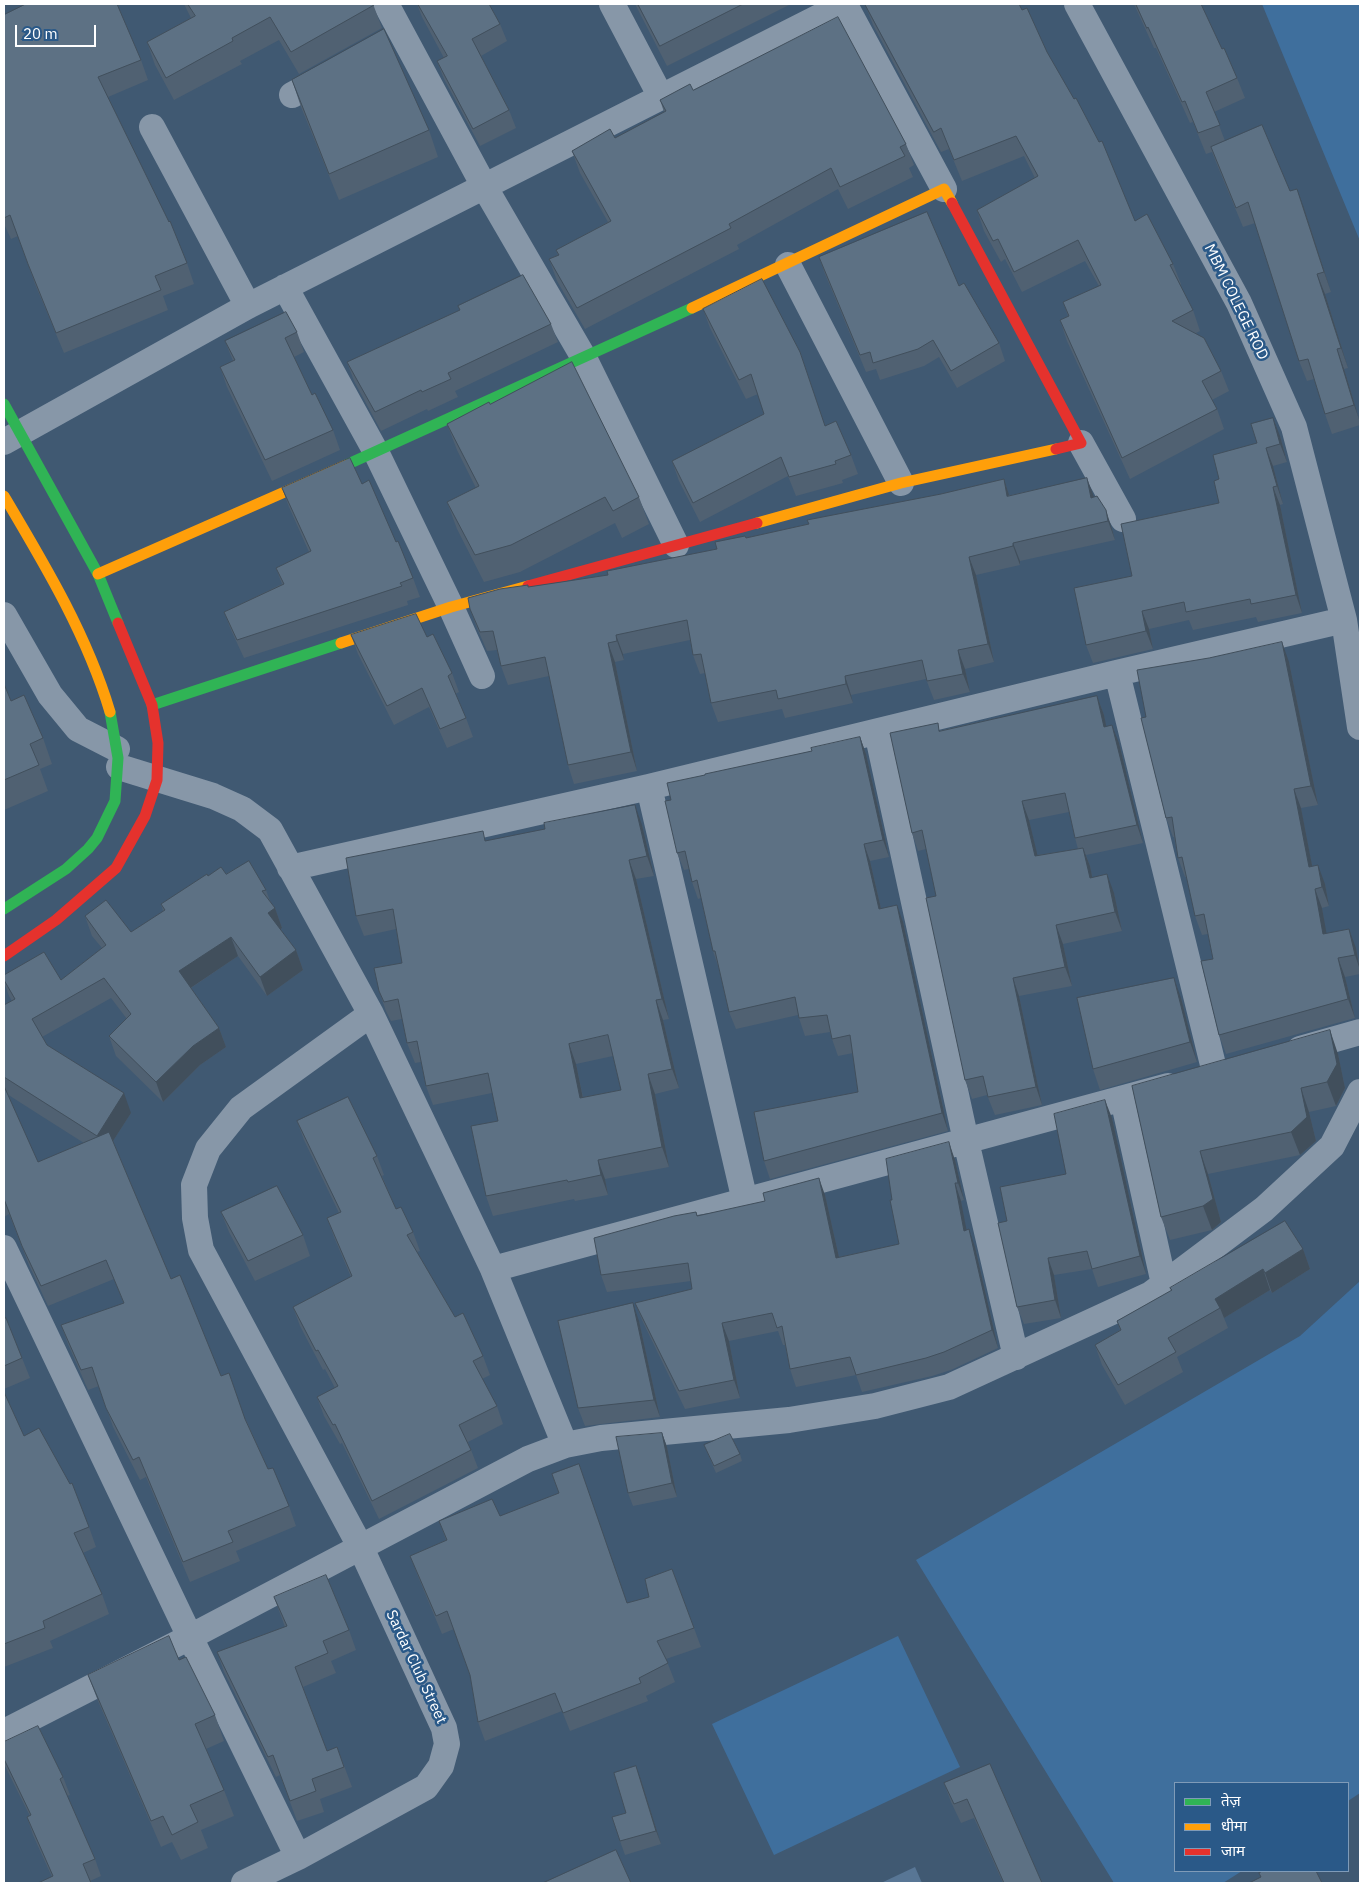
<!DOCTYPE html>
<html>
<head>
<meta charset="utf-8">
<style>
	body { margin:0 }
	#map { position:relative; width:1364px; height:1887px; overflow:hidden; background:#405972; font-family:"IBM Plex Sans","Noto Sans Devanagari",sans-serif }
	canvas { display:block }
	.frame { position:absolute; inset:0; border:5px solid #fff; pointer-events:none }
	.legend { position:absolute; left:1174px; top:1782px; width:175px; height:90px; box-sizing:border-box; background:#2a5988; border:1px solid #7f9bb8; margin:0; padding:6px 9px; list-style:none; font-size:15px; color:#fff }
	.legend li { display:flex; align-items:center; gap:10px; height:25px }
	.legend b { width:25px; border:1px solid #7f9bb8 }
	.scale { position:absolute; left:15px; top:25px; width:81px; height:22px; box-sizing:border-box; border:2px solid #fff; border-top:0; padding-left:6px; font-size:15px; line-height:18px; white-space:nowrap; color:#fff; -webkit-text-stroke:4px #2a5988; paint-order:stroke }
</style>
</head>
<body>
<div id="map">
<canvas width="1364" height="1887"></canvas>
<div class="frame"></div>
<ul class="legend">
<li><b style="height:6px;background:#30b455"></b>तेज़</li>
<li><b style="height:6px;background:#ff9f0a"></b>धीमा</li>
<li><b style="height:6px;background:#e5322d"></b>जाम</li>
</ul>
<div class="scale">20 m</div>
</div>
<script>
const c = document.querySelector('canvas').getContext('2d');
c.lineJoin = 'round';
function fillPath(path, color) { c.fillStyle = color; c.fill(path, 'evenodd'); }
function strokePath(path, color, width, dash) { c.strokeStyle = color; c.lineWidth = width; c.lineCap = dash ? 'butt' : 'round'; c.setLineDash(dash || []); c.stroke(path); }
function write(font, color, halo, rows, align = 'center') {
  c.font = font + ' "IBM Plex Sans",sans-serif'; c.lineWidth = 5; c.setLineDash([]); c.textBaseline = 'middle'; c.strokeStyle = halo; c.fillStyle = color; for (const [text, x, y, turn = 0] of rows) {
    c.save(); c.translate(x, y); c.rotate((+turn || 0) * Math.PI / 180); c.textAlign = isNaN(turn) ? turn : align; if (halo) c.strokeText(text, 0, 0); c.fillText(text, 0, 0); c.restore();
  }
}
fillPath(new Path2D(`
	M1262 4H1360V241Z
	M1360 1281V1793L1348 1801V1783H1175V1871H1242L1223 1883H1114L916 1560 1300 1336Z
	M898 1636 960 1767 774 1855 712 1724Z`), '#3f6f9d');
fillPath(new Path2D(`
	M915 1867 922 1883H881Z`), '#587695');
strokePath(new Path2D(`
	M386 4 484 186 584 358 676 545
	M612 4 661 97
	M1077 4 1239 303 1294 427 1344 620 1360 727
	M845 5 944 189
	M292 95 327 76
	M152 127 248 306
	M788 265 901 483
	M285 287 376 452 451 607 482 676
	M4 442 248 306 845 4
	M1081 443 1123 519
	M4 615 50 695 78 729 117 749
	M1117 673 1215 1073
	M877 732 966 1141 1016 1357
	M119 767 213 796 242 809 270 830 371 1014 493 1269 565 1445
	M649 787 745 1201
	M290 868 649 787 1117 673 1344 620
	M1300 1049 1360 1032
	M1123 1099 1164 1284
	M4 1248 190 1637 298 1857
	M493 1269 1168 1086
	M4 1732 190 1637 528 1459 565 1445 601 1438 789 1420 875 1406 949 1387 1151 1294 1264 1209 1332 1146 1360 1092
	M244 1883 298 1857 426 1787 441 1766 447 1744 444 1728 361 1548 201 1250 195 1218 194 1185 208 1149 241 1108 371 1014`), '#8797a8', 26);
strokePath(new Path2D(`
	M4 404 98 574 118 623
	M346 465 692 308
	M152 705 341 643
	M4 909 66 869 88 849 97 838 115 801 118 758 110 712`), '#30b455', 11);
strokePath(new Path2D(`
	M692 308 944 189 952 203
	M4 496C45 565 87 635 110 712
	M757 523 901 483 1056 449
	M98 574 346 465
	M341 643 451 607 528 586`), '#ff9f0a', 11);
strokePath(new Path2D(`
	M952 203 1081 443 1056 449
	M528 586 757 523
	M4 956 56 920 116 868 145 816 157 780 158 743 152 705 118 623`), '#e5322d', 11);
fillPath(new Path2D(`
	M184 4H373L382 28 299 74 279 40 240 61 242 64 174 100 155 65 147 42 191 18Z
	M417 4H489L500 24 507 41 481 56 509 110 516 128 480 146 444 79 437 61 444 58 422 17Z
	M635 4H791L667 66Z
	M865 4 1022 10 1047 52 1135 221 1173 264 1181 284 1180 285 1193 310 1200 331 1196 333 1221 371 1229 391 1212 400 1217 409 1224 429 1130 479 1067 341 1060 320 1068 316 1063 302 1099 286 1085 261 1022 292 1005 259 1001 262 984 231 977 210 1035 178 1024 156 962 181 949 149 941 152 873 25Z
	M1134 4H1201L1222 49 1237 78 1245 98 1214 112 1225 141 1290 191 1304 208 1331 292 1325 294 1348 368 1344 369 1360 422V425L1332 434 1325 414 1314 379 1307 381 1299 361 1255 223 1243 227 1218 167 1212 152 1206 154 1193 122 1190 123 1156 48H1154Z
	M4 15 141 60 148 80 108 97 187 263 194 284 163 296 168 310 64 353 35 284 18 236 11 239 4 224Z
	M292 80 429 130 438 157 339 200 301 107Z
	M693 90 906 144 914 165 909 168 913 177 848 209 838 189 737 245 739 249 585 329 557 281 549 259 558 255 556 250 608 222 580 173 572 151 615 138 664 112 660 100Z
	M819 257 959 286 999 343 1005 361 957 388 939 357 924 366 880 380 876 369 866 372 825 274Z
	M458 306 551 324 558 342 455 391 458 397 428 411 427 409 381 431 354 381 347 362 460 311Z
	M703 309 806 371 825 426 851 455 858 474 842 480 843 483 796 496 788 476 700 522 679 481 672 461 764 414 758 394 746 399 710 328Z
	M297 332 304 352 294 357 312 395 333 430 340 450 272 481 227 387 220 367 233 361 225 341Z
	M490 404 639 497 649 524 622 538 615 523 520 572 484 582 457 529 447 502 476 488 457 450 447 424Z
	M1280 436 1287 462 1273 466 1283 504 1280 505 1302 613 1258 622 1256 617 1193 630 1189 620 1149 629 1153 649 1093 663 1086 645 1132 576 1219 503V479L1257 443Z
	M1004 479 1009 495 1094 497 1097 496 1112 529 1115 540 1020 561V565L976 575 994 662 965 669 970 692 934 700 926 679 851 695 853 703 785 718 782 709 718 722 711 703 705 673 700 674 693 655 690 640 623 654 624 660 615 662 637 771 574 784 568 765 549 676 508 685 501 666 497 650 487 651 477 628 470 609 529 587 608 575 717 549 746 538 941 494Z
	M362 484 413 578 420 597 407 601 408 605 244 658 231 630 224 612 282 584 276 568 309 552 289 507 282 488Z
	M351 635 427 637 452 673 459 692 455 694 466 718 473 737 447 748 429 707 394 725 358 654Z
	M1289 662 1318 805 1301 808 1312 866 1325 884 1329 906 1322 908 1326 934 1356 948 1360 967V974L1345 977 1355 1018 1226 1054 1219 1035 1213 959 1208 934 1202 935 1195 916 1187 877H1185L1178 858 1174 837H1173L1166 818 1146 717Z
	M4 684 11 701 43 738 52 764 40 769 48 791 4 810Z
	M1097 696 1104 715 1106 726 1119 743 1143 843 1086 855 1090 866 1092 877 1114 893 1122 931 1063 944 1072 986 1019 996 1042 1105 995 1115 987 1095 972 1099 965 1080 936 896 926 849 918 851 912 833 940 731ZM1069 812 1075 838 1078 849 1037 855 1029 820Z
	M860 737 866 754 889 857 870 861 881 908 903 922 948 1131 770 1179 764 1161 858 1092 853 1053 838 1056 832 1039 830 1032 805 1036 798 1015 736 1029 729 1012 719 969 713 951 701 898 698 899 692 882 689 869 684 870 677 853 671 800 705 775 812 751Z
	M642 825 654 876 636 879 669 1019 663 1020 679 1088 655 1094 669 1167 605 1179 608 1195 575 1201 574 1199 493 1216 486 1196 498 1121 492 1093 433 1105 426 1086 421 1062 415 1063 407 1043 402 1019 391 1021 386 1011 379 991 402 963 396 929 364 936 356 916 487 841ZM613 1056 621 1090 583 1097 576 1064Z
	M226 874 266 890 270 901 275 908 282 928 280 929 296 950 303 970 267 996 238 956 191 988 219 1028 226 1047 200 1065 163 1102 116 1056 109 1036 127 1019 111 998 42 1037 47 1045 131 1113 113 1141 171 1279 221 1376 247 1422 268 1469 289 1506 296 1526 236 1551 240 1561 190 1582 146 1477 140 1480 113 1427 99 1386 88 1390 68 1344 61 1325 124 1304 114 1279 48 1306 29 1265 9 1214 4 1217V1005L12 1001 9 996 4 982V975L61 980 102 948 92 936 85 916 131 932 163 911 161 904 208 876ZM7 1094 43 1117 84 1143 38 1162Z
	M1181 998 1197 1062 1100 1090 1093 1069Z
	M1338 1054 1345 1088 1336 1106 1309 1112 1316 1141 1300 1155 1208 1174 1221 1222 1212 1230 1170 1240 1161 1217 1132 1086Z
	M1112 1118 1146 1274 1098 1287 1092 1269 1054 1275 1061 1318 1024 1324 1017 1307 1007 1221 1066 1174Z
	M297 1121 377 1156 384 1175 382 1176 396 1209 413 1232 420 1251 417 1252 455 1317 483 1356 490 1375 482 1379 497 1406 503 1424 468 1442 478 1468 379 1519 342 1443 340 1444 324 1416 317 1397 335 1388 325 1369 323 1370 300 1326 293 1307 351 1277 334 1237 327 1218 339 1213 304 1140Z
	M955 1160 964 1200 961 1201 966 1230 975 1247 998 1348 951 1370 932 1376 862 1392 856 1375 796 1387 790 1369 785 1345H783L778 1331 729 1341 740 1398 685 1409 642 1320 635 1303 692 1289 691 1281 607 1292 601 1275 696 1212 697 1215 825 1195 839 1257 899 1244 892 1200Z
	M221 1212 303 1235 310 1256 255 1281 229 1232Z
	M1303 1249 1310 1269 1272 1293 1270 1290 1224 1318 1228 1328 1177 1357 1183 1372 1125 1405 1102 1365 1095 1345 1120 1330 1117 1321 1171 1291 1170 1288Z
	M4 1319 22 1358 30 1378 4 1389Z
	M639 1321 660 1417 585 1426 578 1408Z
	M4 1392 24 1436 89 1527 96 1547 83 1553 102 1594 109 1614 50 1641 53 1648 4 1667Z
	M662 1433 667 1447 677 1497 633 1506 628 1493Z
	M704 1445 740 1454 742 1461 716 1473Z
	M500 1516 628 1603 649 1597 672 1569 701 1647 666 1659 675 1682 646 1696 648 1701 570 1731 562 1711 485 1741 478 1722 470 1675 454 1629 442 1634 417 1574 410 1556 446 1540 439 1521Z
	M274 1597 349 1630 356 1650 331 1661 336 1673 303 1687 327 1751 337 1747 352 1787 320 1799 324 1812 297 1821 280 1775 276 1777 224 1672 217 1652 285 1627Z
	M179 1660 215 1715 224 1741 206 1749 224 1790 234 1816 201 1830 208 1848 181 1860 172 1842 161 1847 98 1701 88 1675Z
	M4 1742 63 1777 70 1795 67 1796 95 1859 101 1876 90 1881 52 1877 33 1835 27 1817 30 1816 4 1764Z
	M990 1764 1042 1883H1003L974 1818 961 1823 951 1802 944 1783Z
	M641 1780 661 1844 625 1855 620 1841 626 1813Z`), '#506172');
fillPath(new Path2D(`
	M1297 189 1304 208 1331 292 1324 272Z
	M1317 274 1325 294 1348 368 1341 348Z
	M1337 349 1344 369 1360 422 1354 405Z
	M1273 418 1280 436 1287 462 1280 444Z
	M1266 448 1273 466 1283 504 1277 486Z
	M1087 478 1094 497 1091 498Z
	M1004 479 1010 498 1007 496Z
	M1273 487 1280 505 1302 613 1296 595Z
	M1106 510 1112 529 1115 540 1108 521Z
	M1013 543 1020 561V565L1013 546Z
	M969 557 976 575 994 662 988 644Z
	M1142 611 1149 629 1153 649 1146 631Z
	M616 635 623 654 624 660 617 641Z
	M1282 642 1289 662 1318 805 1311 786Z
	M608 643 615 662 637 771 631 752Z
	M958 650 965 669 970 692 963 674Z
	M845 676 851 695 853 703 846 684Z
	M1097 696 1104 715 1110 745 1104 727Z
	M1112 725 1119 743 1143 843 1137 825Z
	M860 737 866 754 889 857 883 840Z
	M1294 789 1301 808 1316 886 1309 867Z
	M1022 801 1029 820 1042 874 1035 856Z
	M635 805 642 825 654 876 647 856Z
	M864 844 870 861 885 926 879 909Z
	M1083 848 1090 866 1096 897 1090 878Z
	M629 860 636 879 669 1019 662 999Z
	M1318 865 1325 884 1329 906 1322 887Z
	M1107 874 1114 893 1122 931 1115 912Z
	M1315 889 1322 908 1330 953 1323 934Z
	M897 905 903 922 948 1131 942 1113Z
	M275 908 282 928 275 933 268 913Z
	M1056 925 1063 944 1072 986 1065 967Z
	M1349 929 1356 948 1360 970 1355 955Z
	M231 937 238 956 186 991 179 971Z
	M296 950 303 970 267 996 260 977Z
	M1338 958 1345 977 1355 1018 1348 999Z
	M1013 978 1019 996 1042 1105 1036 1087Z
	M1174 978 1181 998 1197 1062 1190 1042Z
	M656 1000 663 1020 679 1088 672 1069Z
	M219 1028 226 1047 200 1065 163 1102 156 1082 193 1046Z
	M1330 1030 1338 1054 1345 1088 1336 1106 1327 1082Z
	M569 1044 576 1064 587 1118 580 1098Z
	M648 1074 655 1094 669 1167 662 1147Z
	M1301 1088 1309 1112 1316 1141 1300 1155 1291 1132Z
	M124 1093 131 1113 104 1155 97 1136Z
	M1105 1100 1112 1118 1146 1274 1140 1256Z
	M949 1142 955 1160 964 1200 958 1183Z
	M1200 1151 1208 1174 1221 1222 1212 1230 1203 1206Z
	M598 1160 605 1179 608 1195 601 1175Z
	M819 1178 825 1195 843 1275 836 1258Z
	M955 1183 961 1201 970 1248 964 1231Z
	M969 1229 975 1247 998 1348 992 1330Z
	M1303 1249 1310 1269 1272 1293 1265 1273Z
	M1048 1258 1054 1275 1061 1318 1055 1300Z
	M1263 1269 1270 1290 1224 1318 1220 1308 1215 1299Z
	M633 1303 639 1321 660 1417 654 1400Z
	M722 1323 729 1341 740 1398 734 1380Z
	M662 1433 667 1447 677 1497 672 1483Z
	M636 1766 641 1780 661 1844 656 1831Z`), '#414f5c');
const building = new Path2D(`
	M26 4H117L141 60 98 77 169 222 170 221 187 263 155 276 161 290 56 333 28 264 10 215 4 218V15Z
	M188 4H373L374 5 291 52 270 17 232 38 233 41 166 78 147 42 195 16Z
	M418 4H489L500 24 472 39 509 110 473 129 437 61 447 56Z
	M638 4H743L660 46Z
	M865 4H1019L1022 10 1027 8 1047 52 1074 99 1076 98 1099 142 1102 141 1135 221 1147 214 1173 264 1170 265 1193 310 1172 321 1204 338 1221 371 1202 381 1217 409 1122 458 1060 320 1069 316 1063 302 1101 285 1078 240 1014 272 998 239 993 241 977 210 1038 176 1016 136 954 160 941 128 934 132Z
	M1136 4H1201L1222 49 1224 48 1237 78 1206 92 1220 125 1198 133 1185 101 1182 102 1148 27 1147 28Z
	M838 17 906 144 900 147 905 156 840 187 831 168 729 224 731 228 577 308 549 259 559 255 556 250 611 221 572 151 610 129 615 138 666 111 660 100 690 84 693 90Z
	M384 29 429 130 329 174 292 80Z
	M1262 125 1290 191 1297 189 1324 272 1317 274 1341 348 1337 349 1354 405 1325 414 1308 359 1299 361 1248 202 1236 208 1211 147Z
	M927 212 959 286 964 283 999 343 951 371 933 340 918 349 873 363 870 352 860 355 819 257Z
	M523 275 551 324 448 373 451 379 422 392 421 390 375 412 347 362 460 310 458 306Z
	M762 279 800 352 825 426 836 421 851 455 835 461 836 464 789 477 781 457 693 503 672 461 764 414 751 374 739 380 703 309Z
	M286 312 297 332 285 338 312 395 315 393 333 430 265 460 220 367 235 360 225 341Z
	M572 362 639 497 613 511 605 497 511 545 475 555 447 502 479 486 447 424 489 402 490 404Z
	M1273 418 1280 444 1266 448 1277 486 1273 487 1296 595 1251 604 1250 599 1186 612 1184 602 1142 611 1146 631 1086 645 1074 588 1132 576 1121 524 1219 503 1214 481 1219 479 1213 455 1257 443 1251 424Z
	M350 458 362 484 369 480 396 542 398 541 413 578 400 583 402 586 237 640 224 612 284 584 276 568 311 551 282 488Z
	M1087 478 1091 498 1097 496 1106 510 1108 521 1013 543V546L969 557 988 644 958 650 963 674 927 681 922 660 845 676 846 684 778 699 776 690 711 703 701 654 693 655 687 620 616 635 617 641 608 643 631 752 568 765 545 657 501 666 493 631 480 632 470 609 468 598 500 589 528 585V587L608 575 607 571 717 549 715 542 745 536 746 538 809 524 807 520 941 494 1004 479 1007 496Z
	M416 614 427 637 433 634 452 673 448 676 466 718 440 729 422 688 387 706 351 635Z
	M1282 642 1311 786 1294 789 1309 867 1318 865 1322 887 1315 889 1323 934 1349 929 1355 955 1338 958 1348 999 1219 1035 1201 961 1213 959 1204 914 1195 916 1182 857 1178 858 1172 817 1166 818 1141 718 1146 717 1137 670 1209 658Z
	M4 684 11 701 24 695 43 738 30 744 39 765 4 780Z
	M1097 696 1104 727 1112 725 1137 825 1075 838 1065 793 1022 801 1035 856 1083 848 1090 878 1107 874 1115 912 1056 925 1065 967 1013 978 1036 1087 988 1097 983 1076 965 1080 926 898 936 896 922 830 912 833 890 733 938 723 939 731Z
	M860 737 883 840 864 844 879 909 897 905 942 1113 764 1161 754 1112 858 1092 850 1035 832 1039 827 1015 799 1018 795 997 729 1012 715 951H713L697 880 692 882 685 851 677 853 665 801 671 800 667 783 705 775V774L812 751 811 748Z
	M635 805 647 856 629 860 662 999 656 1000 672 1069 648 1074 662 1147 598 1160 601 1175 568 1182 567 1180 486 1196 471 1126 498 1121 488 1073 426 1086 417 1041 407 1043 398 999 384 1002 379 991 374 968 402 963 393 909 356 916 346 858 483 831 485 841 545 829 544 823ZM608 1035 621 1090 580 1098 569 1044Z
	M249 861 266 890 262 891 275 908 268 913 296 950 260 977 231 937 179 971 219 1028 193 1046 156 1082 109 1036 131 1014 104 978 32 1019 47 1045 124 1093 97 1136 4 1077V1005L15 999 4 980V975L44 952 61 980 106 945 85 916 106 900 131 932 165 910 161 904 207 874 208 876 221 867 226 874Z
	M1174 978 1190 1042 1093 1069 1077 998Z
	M1330 1030 1337 1064 1327 1082 1301 1088 1307 1117 1291 1132 1200 1151 1213 1199 1203 1206 1161 1217 1132 1086Z
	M4 1086 38 1162 109 1132 171 1279 180 1275 221 1376 229 1373 245 1419 268 1469 273 1468 289 1506 228 1531 233 1542 183 1562 139 1457 133 1460 106 1408 92 1367 81 1370 61 1325 124 1303 106 1260 41 1286 22 1246 4 1199Z
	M348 1097 377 1156 373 1158 396 1209 401 1207 413 1232 407 1235 455 1317 463 1313 483 1356 473 1361 497 1406 459 1425 471 1450 372 1501 335 1424 333 1425 317 1397 338 1386 318 1350 316 1351 293 1307 352 1276 327 1218 341 1212 297 1121Z
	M1105 1100 1140 1256 1092 1269 1087 1251 1048 1258 1055 1300 1017 1307 998 1223 1007 1221 1000 1187 1066 1174 1054 1114Z
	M949 1142 958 1183H955L964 1231 969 1229 992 1330 944 1352 926 1358 856 1375 850 1357 790 1369 782 1326 777 1328 772 1313 722 1323 734 1380 679 1391 635 1303 692 1289 688 1263 601 1275 594 1238 674 1216 696 1212 697 1216 765 1201 763 1193 819 1178 836 1258 899 1244 890 1200H892L886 1159Z
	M277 1186 303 1235 248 1261 221 1212Z
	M1285 1221 1303 1249 1265 1273 1263 1269 1215 1299 1220 1308 1168 1338 1176 1352 1118 1385 1095 1345 1121 1330 1117 1321 1172 1290 1170 1288Z
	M633 1303 654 1400 578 1408 558 1321Z
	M6 1318 22 1358 4 1366V1319Z
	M4 1392 24 1436 39 1428 70 1484 72 1483 89 1527 74 1533 102 1594 43 1621 45 1628 4 1644Z
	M662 1433 672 1483 628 1493 616 1437Z
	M730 1434 740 1454 714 1466 704 1445Z
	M579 1464 627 1603 649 1597 645 1579 672 1569 694 1628 657 1641 668 1663 639 1678 641 1683 563 1713 555 1693 478 1722 470 1675 447 1611 436 1616 410 1556 447 1540 439 1521 492 1499 500 1516 559 1493 552 1474Z
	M326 1575 349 1630 323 1641 328 1653 295 1667 327 1751 337 1747 344 1767 312 1779 316 1791 290 1801 273 1755 268 1757 217 1652 287 1626 274 1597Z
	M169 1636 179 1660 186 1657 215 1715 195 1724 224 1790 190 1805 198 1822 172 1835 163 1816 151 1821 88 1675Z
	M38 1726 63 1777 60 1779 95 1859 83 1864 91 1883H38L53 1876 27 1817 31 1815 4 1759V1742Z
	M990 1764 1042 1883H1003H1004L967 1799 954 1804 944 1783Z
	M636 1766 656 1831 620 1841 612 1817 626 1813 614 1773Z
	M616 1850 631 1883H543Z
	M1263 1871H1316L1322 1883H1249L1261 1877 1259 1873Z`);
fillPath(building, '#5d7184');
strokePath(building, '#414f5c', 1);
write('15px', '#fff', '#2a5988', [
	["MBM COLEGE ROD",1236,302,64],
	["Sardar Club Street",416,1667,65]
]);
</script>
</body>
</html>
